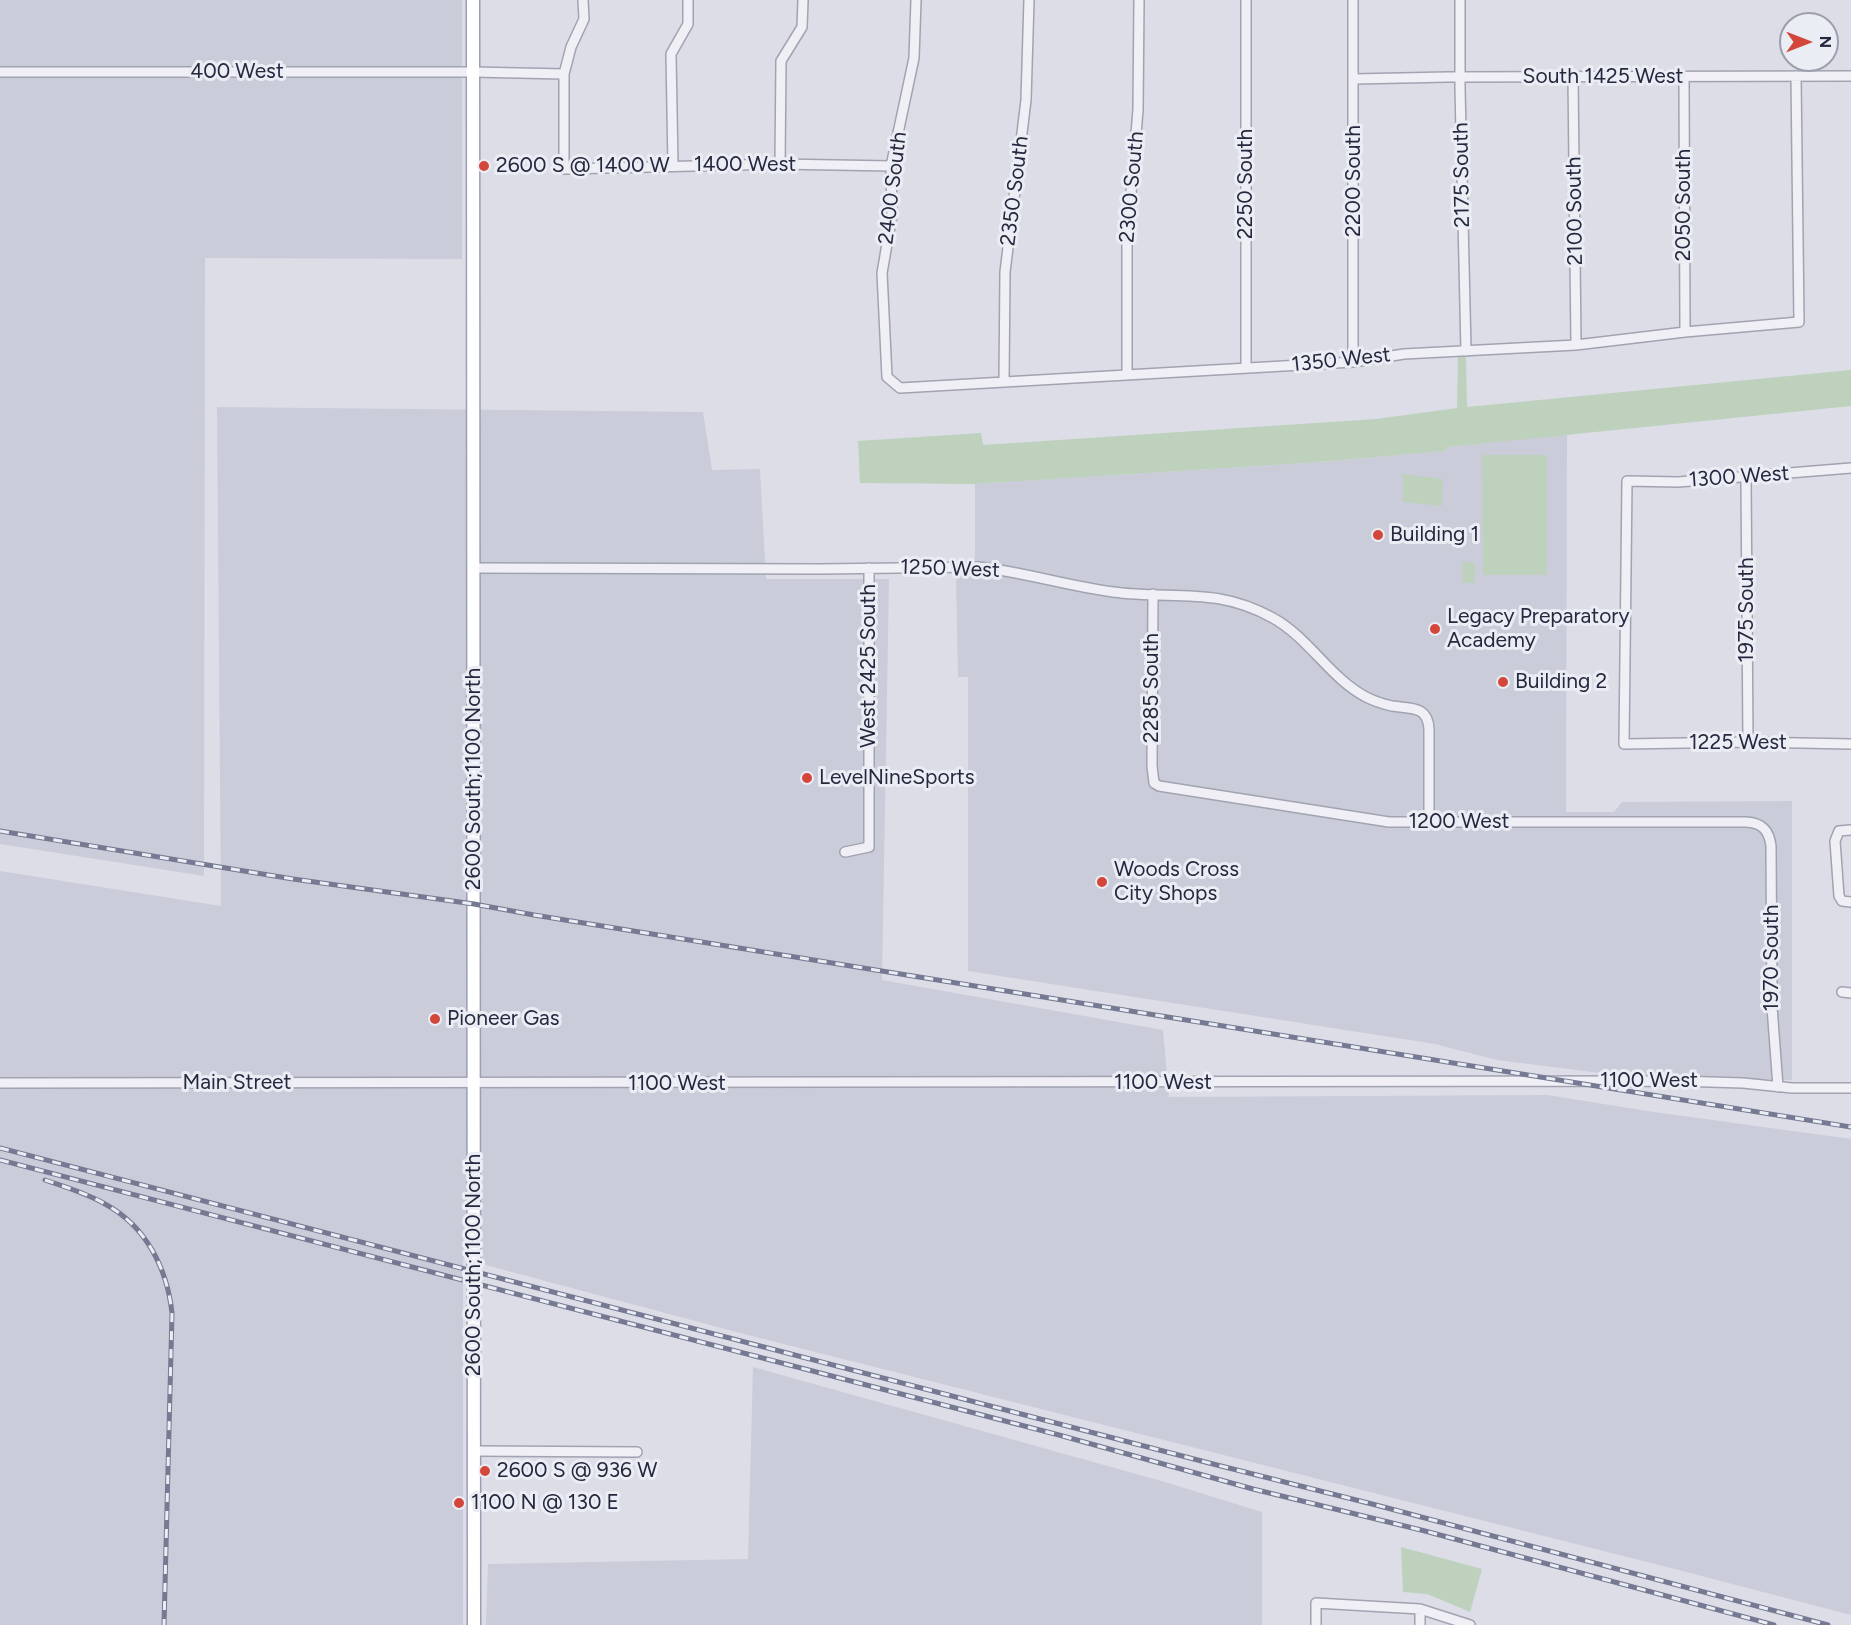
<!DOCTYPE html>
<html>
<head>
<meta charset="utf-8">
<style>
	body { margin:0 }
	#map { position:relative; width:1851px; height:1625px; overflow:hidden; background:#dcdde7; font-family:Figtree,sans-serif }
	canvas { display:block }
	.north { position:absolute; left:1779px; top:12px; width:60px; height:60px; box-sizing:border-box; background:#ebedf5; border:2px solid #9c9eac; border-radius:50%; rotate:90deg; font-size:16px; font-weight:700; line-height:24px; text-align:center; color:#25283e }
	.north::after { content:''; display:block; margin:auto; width:21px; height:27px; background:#d3473a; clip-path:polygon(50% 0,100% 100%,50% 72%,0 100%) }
</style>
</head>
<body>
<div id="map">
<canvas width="1851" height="1625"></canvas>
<div class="north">N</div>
</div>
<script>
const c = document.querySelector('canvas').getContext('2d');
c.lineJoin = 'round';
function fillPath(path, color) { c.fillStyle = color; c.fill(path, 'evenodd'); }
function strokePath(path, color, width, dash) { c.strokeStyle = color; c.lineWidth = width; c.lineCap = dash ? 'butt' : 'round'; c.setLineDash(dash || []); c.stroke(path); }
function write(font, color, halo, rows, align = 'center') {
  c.font = font + ' Figtree,sans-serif'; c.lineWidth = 6; c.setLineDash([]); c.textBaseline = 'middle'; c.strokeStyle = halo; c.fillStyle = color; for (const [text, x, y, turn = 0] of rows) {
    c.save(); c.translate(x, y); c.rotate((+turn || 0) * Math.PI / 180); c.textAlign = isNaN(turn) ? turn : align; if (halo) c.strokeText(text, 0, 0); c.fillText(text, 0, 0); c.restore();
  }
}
fillPath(new Path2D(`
	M0 0H462V259L205 258 204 876 0 844Z
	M217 407 703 412 712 470 760 469 766 579H889L882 980 1163 1030 1169 1097 1547 1095 1654 1112 1851 1139V1615L1667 1567 740 1333 463 1259V1625H0V871L221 906Z
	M1567 434 1566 812H1614L1622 802 1792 801V1080L1616 1075 1497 1060 1435 1044 968 971V677H958L956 575 975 574V484L1306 463 1445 451 1448 447Z
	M753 1367 1165 1482 1262 1512V1625H486L488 1564 748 1559Z`), '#caccd9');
fillPath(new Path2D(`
	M1458 357H1466L1467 407 1851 370V406L1448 447 1445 451 1306 463 975 484 860 483 858 441 981 433 983 445 1376 419 1457 408Z
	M1482 455H1547V575H1483Z
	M1403 474 1443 479 1442 506 1403 502Z
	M1463 562H1475V583H1463Z
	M1401 1547 1482 1569 1470 1612 1427 1594 1403 1592Z`), '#bdd1bd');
const minor = new Path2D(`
	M583 0 584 19 571 47 564 74V169L780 164 891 166
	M916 0 914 58 891 166 892 215 882 273 887 377 900 388 1353 362 1404 354 1576 345 1685 332 1799 322 1796 76
	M1246 0V368
	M1460 0V88L1466 351
	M0 72H473L564 74
	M1573 76 1576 345
	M1684 77 1685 332
	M1354 79 1448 77 1851 76
	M780 164 781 61 802 27 803 0
	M673 166 671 54 688 24V0
	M1353 362V0
	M1127 375V241L1138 110 1139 0
	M1004 381 1005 272 1026 100 1029 0
	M1851 468 1678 482 1627 481 1624 744 1748 742 1851 744
	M1746 478 1748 742
	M474 568 820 569 978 567C1024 572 1067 586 1113 592 1173 600 1215 586 1273 618 1309 638 1330 678 1366 697 1374 701 1383 704 1392 706 1410 709 1428 705 1429 729V822
	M1153 594 1152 766 1154 783 1159 786 1389 822H1746C1762 823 1769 830 1771 846L1772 1007 1778 1087
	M1851 830 1839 831 1835 841 1839 896 1842 901 1851 902
	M845 852 869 847V568
	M1842 992 1851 993
	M0 1083 1677 1081 1743 1083 1792 1088H1851
	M474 1451 637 1452
	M1316 1625V1603L1420 1609 1470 1625
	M1420 1625V1609`);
const major = new Path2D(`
	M473 0 474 1625`);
strokePath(minor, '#a1a3b1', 12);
strokePath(major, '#9b9fb3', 15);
strokePath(minor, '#efeff5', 9);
strokePath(major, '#fff', 12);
const rail = new Path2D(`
	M0 831 293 879 474 904 534 915 1851 1127
	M0 1148 1213 1464 1376 1505 1828 1625
	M0 1160 1059 1435 1253 1489 1425 1531 1774 1625
	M45 1180C65 1187 86 1193 105 1204 146 1226 167 1268 172 1313L164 1625`);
strokePath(rail, '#757991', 5);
strokePath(rail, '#ebedf5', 3, [9]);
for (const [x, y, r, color] of [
	[484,166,6,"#d3473a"],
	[1378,535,6,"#d3473a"],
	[1435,629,6,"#d3473a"],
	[1503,682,6,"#d3473a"],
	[807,778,6,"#d3473a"],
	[1102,882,6,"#d3473a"],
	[435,1019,6,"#d3473a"],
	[485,1471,6,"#d3473a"],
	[459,1503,6,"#d3473a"]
]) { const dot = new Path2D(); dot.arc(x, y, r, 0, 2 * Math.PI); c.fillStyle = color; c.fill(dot); strokePath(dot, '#ebedf5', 2); }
write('21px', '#25283e', '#ebedf5', [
	["400 West",237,72],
	["South 1425 West",1603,77],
	["1400 West",745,165],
	["2175 South",1462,175,-91],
	["2200 South",1354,181,-90],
	["2250 South",1246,184,-90],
	["2300 South",1132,187,-85],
	["2400 South",893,188,-83],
	["2350 South",1015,191,-83],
	["2050 South",1684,205,-90],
	["2100 South",1575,211,-91],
	["1350 West",1341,360,-6],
	["1300 West",1739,477,-4],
	["1250 West",950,569,2],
	["1975 South",1747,610,-90],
	["West 2425 South",869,666,-90],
	["2285 South",1152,688,-90],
	["1225 West",1738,743],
	["2600 South;1100 North",474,779,-90],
	["1200 West",1459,822],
	["1970 South",1772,958,-90],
	["1100 West",1649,1081],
	["Main Street",237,1083],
	["1100 West",1163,1083],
	["1100 West",677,1084],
	["2600 South;1100 North",474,1265,-90]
]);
write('21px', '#25283e', '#ebedf5', [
	["2600 S @ 1400 W",496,166],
	["Building 1",1390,535],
	["Legacy Preparatory",1447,617],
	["Academy",1447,641],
	["Building 2",1515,682],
	["LevelNineSports",819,778],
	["Woods Cross",1114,870],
	["City Shops",1114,894],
	["Pioneer Gas",447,1019],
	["2600 S @ 936 W",497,1471],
	["1100 N @ 130 E",471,1503]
], 'left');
</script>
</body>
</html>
